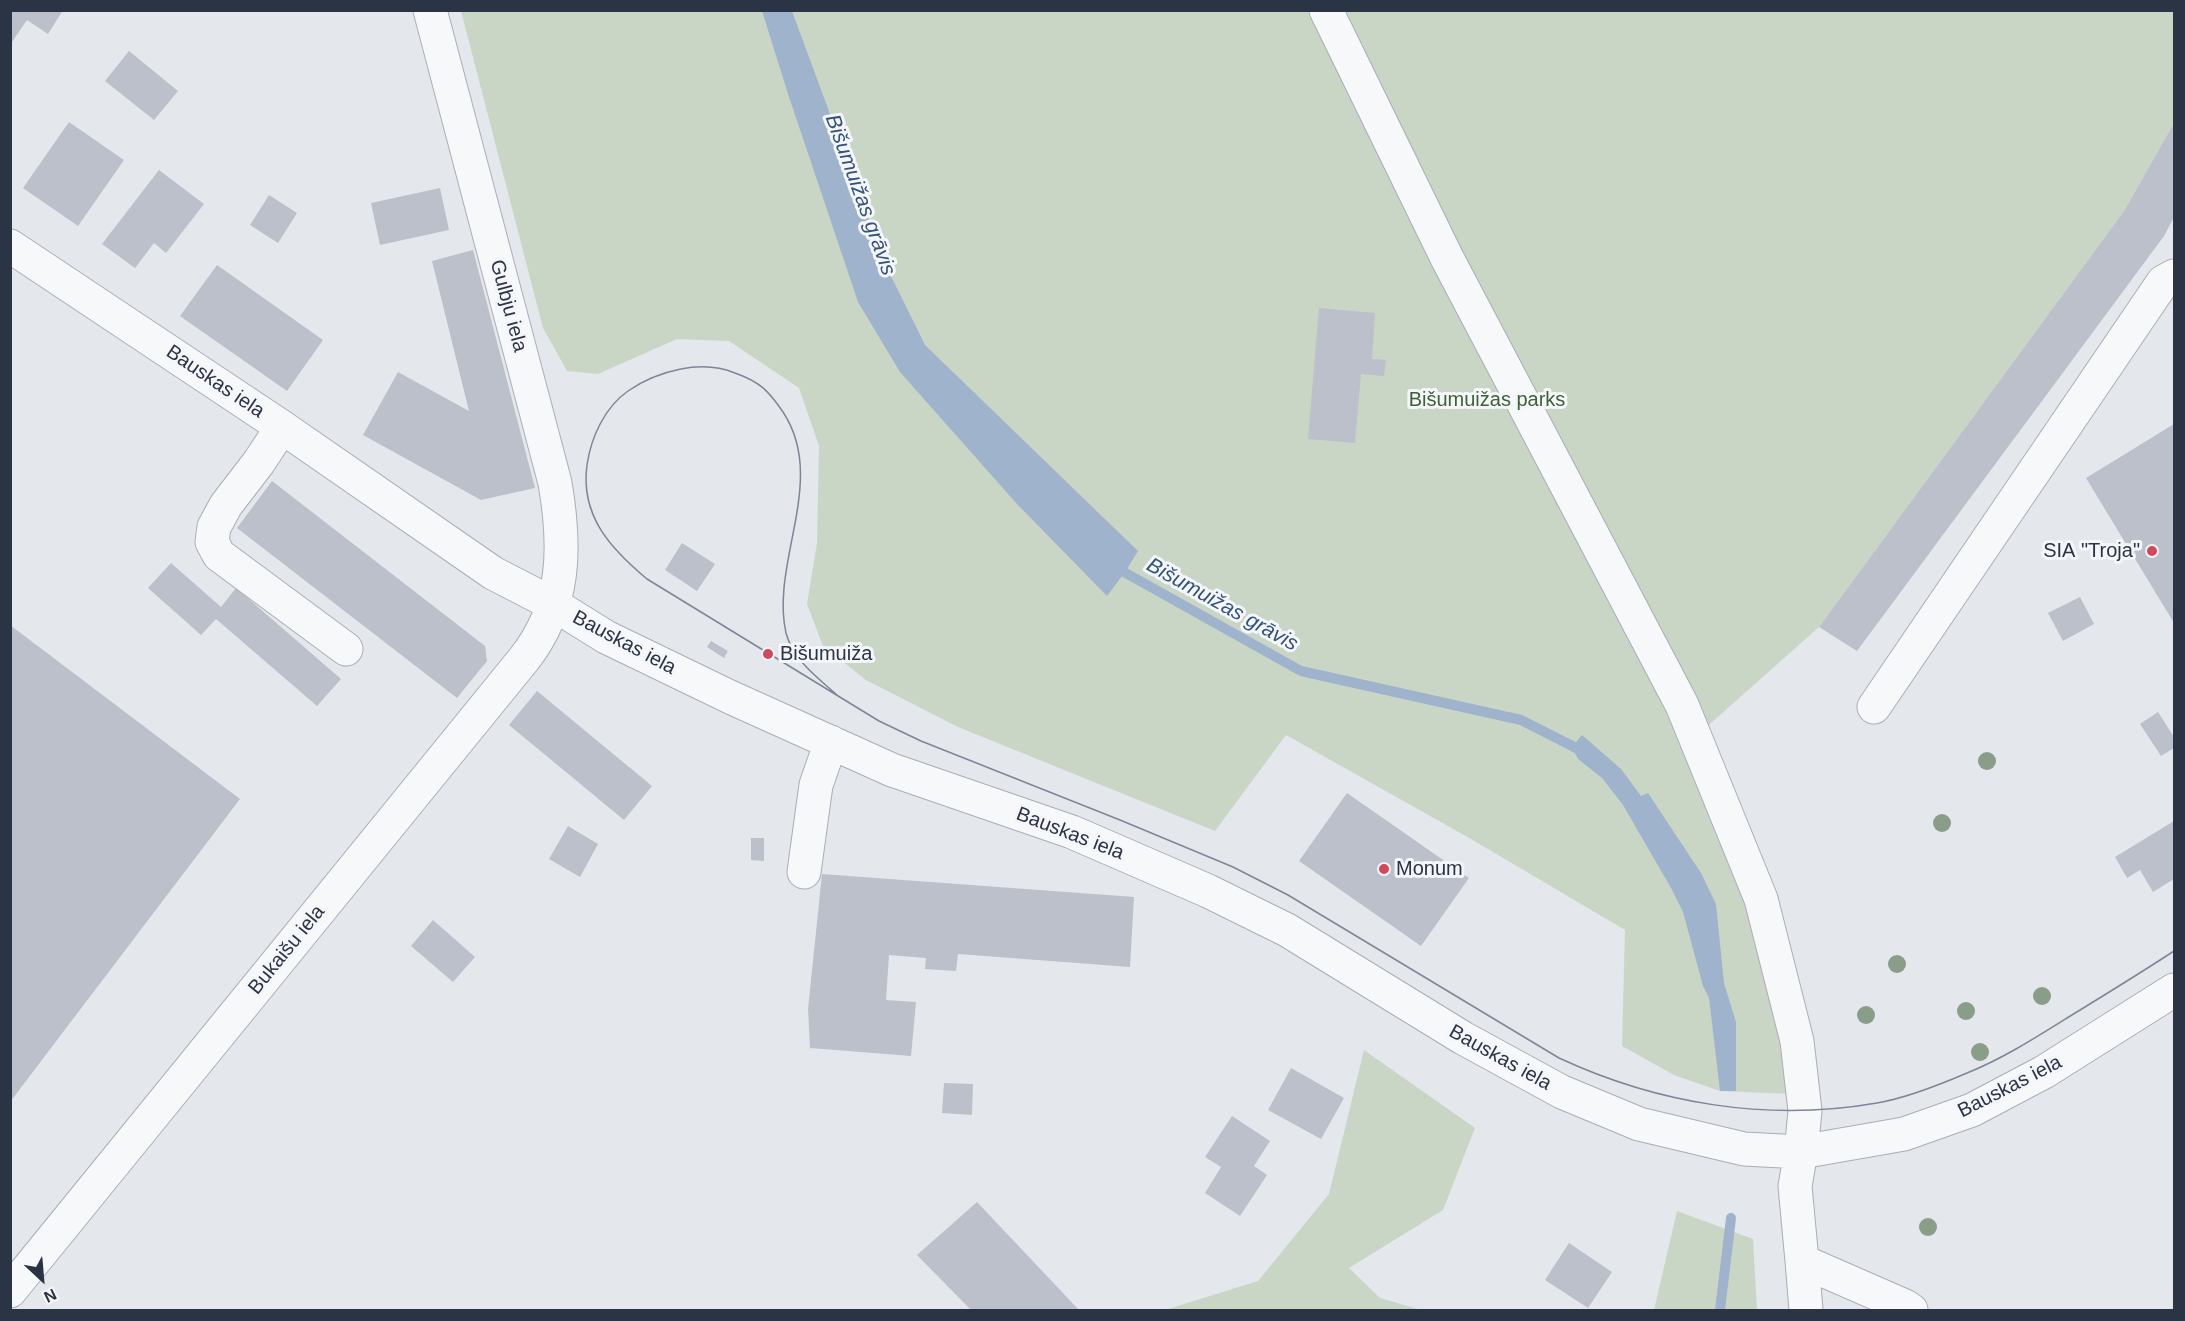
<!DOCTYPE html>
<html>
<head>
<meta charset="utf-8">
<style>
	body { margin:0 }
	#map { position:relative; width:2185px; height:1321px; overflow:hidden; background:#e4e7ec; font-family:Helvetica,sans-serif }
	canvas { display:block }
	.frame { position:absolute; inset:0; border:12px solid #2b3445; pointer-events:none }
	.north { position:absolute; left:12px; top:1249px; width:60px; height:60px; -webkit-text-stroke:4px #f4f6f9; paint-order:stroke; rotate:154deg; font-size:16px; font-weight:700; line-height:24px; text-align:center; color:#2b3445 }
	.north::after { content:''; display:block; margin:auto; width:21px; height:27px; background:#2b3445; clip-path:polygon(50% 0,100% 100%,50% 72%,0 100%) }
</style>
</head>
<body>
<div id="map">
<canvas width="2185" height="1321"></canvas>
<div class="frame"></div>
<div class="north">N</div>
</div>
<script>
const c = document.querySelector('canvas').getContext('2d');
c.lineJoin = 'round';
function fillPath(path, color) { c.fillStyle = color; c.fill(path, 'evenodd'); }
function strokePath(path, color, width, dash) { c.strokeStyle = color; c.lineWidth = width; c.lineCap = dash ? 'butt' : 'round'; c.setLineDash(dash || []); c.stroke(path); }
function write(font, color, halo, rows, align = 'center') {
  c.font = font + ' Helvetica,sans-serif'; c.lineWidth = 6; c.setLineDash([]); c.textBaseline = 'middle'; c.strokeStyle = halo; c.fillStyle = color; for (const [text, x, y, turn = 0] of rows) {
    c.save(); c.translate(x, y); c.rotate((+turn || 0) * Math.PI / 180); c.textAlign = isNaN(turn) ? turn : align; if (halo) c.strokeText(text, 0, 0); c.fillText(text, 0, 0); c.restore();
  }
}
fillPath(new Path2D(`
	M461 11H2174V123L2124 211 1819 627 1684 747 1749 900 1793 1094 1720 1091 1674 1075 1622 1046 1625 930 1471 839 1286 735 1215 831 958 727 866 680 823 646 807 604 817 543 819 446 799 388 729 341 677 339 598 374 567 371 543 328Z
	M1364 1050 1475 1128 1443 1210 1349 1268 1380 1298 1421 1310H1165L1258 1281 1329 1194Z
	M1677 1211 1753 1239 1757 1310H1654Z`), '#c9d6c5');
fillPath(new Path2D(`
	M762 11H792L886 266 925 345 1138 551 1125 572 1107 596 1017 504 900 372 858 302 788 94Z
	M1582 735 1621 769 1641 796 1648 793 1701 873 1716 904 1724 983 1736 1022V1091H1720L1709 998 1703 986 1683 912 1671 888 1623 805 1602 778 1578 759 1572 747Z`), '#9fb4cc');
strokePath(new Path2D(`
	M1115 567 1301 671 1521 720 1584 752
	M1720 1310 1731 1218`), '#9fb4cc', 10);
fillPath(new Path2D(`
	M10 10H63L48 34 27 20 12 42 10 41Z
	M129 51 178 91 154 120 105 81Z
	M69 122 124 160 78 226 23 188Z
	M2174 123V217L2164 236 1857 651 1819 627 2124 211Z
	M159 170 204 204 166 253 154 243 135 268 102 244Z
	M440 188 449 230 380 245 371 203Z
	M269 195 297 213 278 243 250 225Z
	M473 250 535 488 481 500 363 435 398 372 469 411 432 261Z
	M217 265 323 340 287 391 180 316Z
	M1319 308 1375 313 1372 359 1386 360 1384 376 1361 374 1355 443 1308 439Z
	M2174 424V623L2086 478Z
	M272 481 485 646 487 661 457 698 237 528Z
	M682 543 715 564 697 591 665 570Z
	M171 563 221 607 236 588 341 679 317 706 216 619 201 635 148 588Z
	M2080 597 2094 624 2063 641 2048 613Z
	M10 625 240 799 10 1102Z
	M711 641 728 651 724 658 707 647Z
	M537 691 652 786 624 820 509 725Z
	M2158 712 2174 737V748L2161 756 2140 724Z
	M1347 793 1469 878 1421 946 1299 861Z
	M2174 821V879L2153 892 2140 870 2127 878 2115 857Z
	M568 826 598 844 580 877 549 859Z
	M751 838H764V861L751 860Z
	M822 874 1134 897 1130 967 958 954 956 971 925 969 926 958 889 955 886 1000 916 1002 911 1056 810 1048 808 1009Z
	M433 920 475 957 453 982 411 946Z
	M1291 1068 1344 1098 1321 1139 1268 1110Z
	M944 1083 973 1084 972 1115 942 1113Z
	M1232 1116 1270 1141 1254 1166 1267 1175 1240 1216 1205 1193 1221 1167 1205 1157Z
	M977 1202 1079 1310H971L917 1255Z
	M1569 1243 1612 1272 1588 1308 1545 1280Z`), '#bbc0ca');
const minor = new Path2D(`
	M1326 10 1447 258 1682 705 1761 899 1797 1041 1805 1111 1801 1152 1795 1186 1802 1261 1905 1306 1911 1310
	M10 246 282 427 493 573 553 604 606 637 730 697 892 770 1072 832 1208 891 1287 930 1463 1038 1562 1092 1639 1124 1744 1149 1801 1152 1904 1134 1972 1110 2044 1072 2174 990
	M282 427 259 462 226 505 214 527 212 542 219 555 346 649
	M1874 707 2163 282 2174 276
	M804 872 816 785 831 742
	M1802 1261 1806 1310
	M10 1291 524 659C566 606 566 547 555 483L430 10`);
strokePath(minor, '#a9aeb7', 35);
strokePath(minor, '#f7f8fa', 33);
strokePath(new Path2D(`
	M837 695C818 678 793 660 786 633 770 562 828 480 783 412 768 390 760 382 735 373 701 359 657 371 628 391 605 407 591 437 587 465 580 516 611 549 647 579L879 721 921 741 1120 820 1233 867 1288 895 1559 1058C1658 1104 1768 1122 1877 1103 1907 1098 1939 1085 1967 1073 2002 1059 2035 1038 2067 1018 2103 996 2139 974 2174 951`), '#7d8696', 1.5);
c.fillStyle = '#899d89';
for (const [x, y] of [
	[1987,761],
	[1942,823],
	[1897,964],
	[2042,996],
	[1966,1011],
	[1866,1015],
	[1980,1052],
	[1928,1227]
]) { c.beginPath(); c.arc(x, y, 9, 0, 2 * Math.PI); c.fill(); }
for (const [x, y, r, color] of [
	[2152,551,6,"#d1495b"],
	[768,654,6,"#d1495b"],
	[1384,869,6,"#d1495b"]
]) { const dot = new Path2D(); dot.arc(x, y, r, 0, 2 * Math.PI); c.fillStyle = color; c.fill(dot); strokePath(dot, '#f4f6f9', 2); }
write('20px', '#2b3445', '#f4f6f9', [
	["Gulbju iela",508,306,75],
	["Bauskas iela",215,382,34],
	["Bauskas iela",624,643,28],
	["Bauskas iela",1070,834,21],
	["Bukaišu iela",287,950,-51],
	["Bauskas iela",1500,1058,29],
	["Bauskas iela",2010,1087,-27]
]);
write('20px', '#3f6138', '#f4f6f9', [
	["Bišumuižas parks",1487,400]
]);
write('20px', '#2b3445', '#f4f6f9', [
	["SIA \"Troja\"",2140,551,"right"],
	["Bišumuiža",780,654],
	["Monum",1396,869]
], 'left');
write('italic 21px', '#34527a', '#f4f6f9', [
	["Bišumuižas grāvis",860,195,70],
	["Bišumuižas grāvis",1222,605,29]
]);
</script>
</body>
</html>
